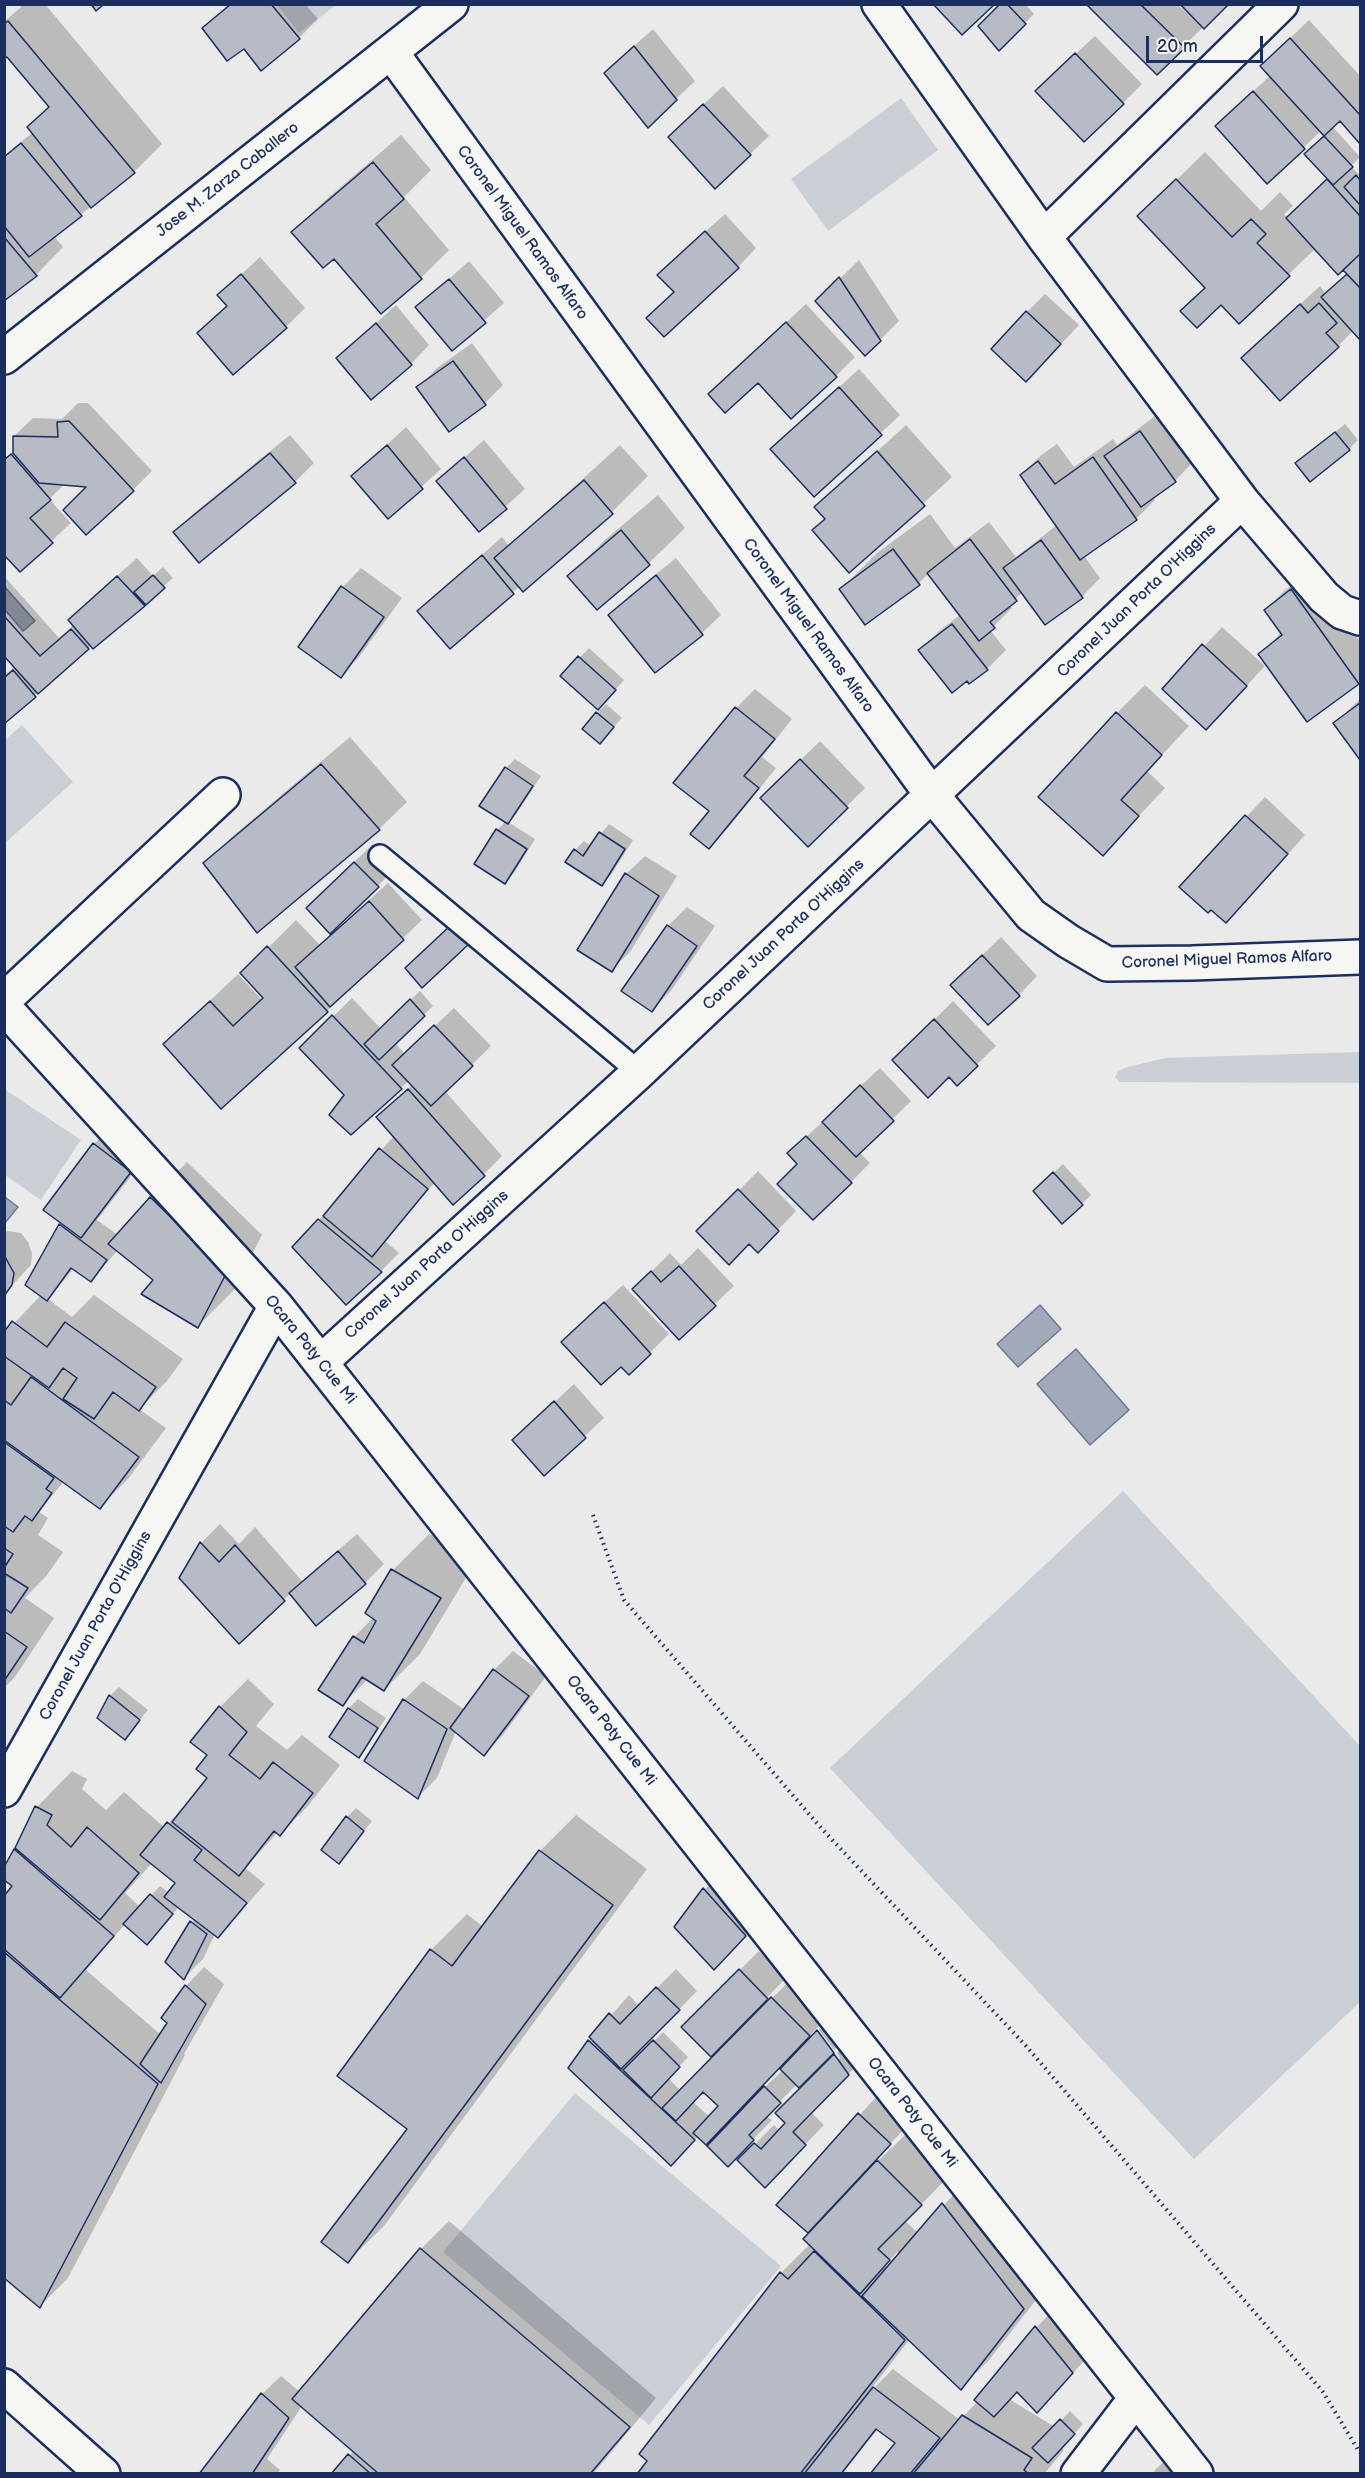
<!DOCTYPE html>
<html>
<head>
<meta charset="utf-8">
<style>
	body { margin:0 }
	#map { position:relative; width:1365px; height:2478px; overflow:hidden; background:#e9eae9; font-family:"Balsamiq Sans",sans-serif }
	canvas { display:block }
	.frame { position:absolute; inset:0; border:6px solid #1b2f5e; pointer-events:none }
	.scale { position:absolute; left:1146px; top:36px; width:117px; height:27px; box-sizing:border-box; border:3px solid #1b2f5e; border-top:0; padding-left:8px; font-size:18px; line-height:21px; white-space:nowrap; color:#1b2f5e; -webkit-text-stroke:4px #f6f6f2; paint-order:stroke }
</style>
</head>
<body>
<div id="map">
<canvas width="1365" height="2478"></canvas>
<div class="frame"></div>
<div class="scale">20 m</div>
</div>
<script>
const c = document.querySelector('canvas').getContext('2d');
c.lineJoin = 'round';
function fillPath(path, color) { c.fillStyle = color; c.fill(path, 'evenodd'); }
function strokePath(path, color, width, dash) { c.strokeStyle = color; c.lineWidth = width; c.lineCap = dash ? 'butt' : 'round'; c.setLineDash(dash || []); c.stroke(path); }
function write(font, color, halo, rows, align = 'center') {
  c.font = font + ' "Balsamiq Sans",sans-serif'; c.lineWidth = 4.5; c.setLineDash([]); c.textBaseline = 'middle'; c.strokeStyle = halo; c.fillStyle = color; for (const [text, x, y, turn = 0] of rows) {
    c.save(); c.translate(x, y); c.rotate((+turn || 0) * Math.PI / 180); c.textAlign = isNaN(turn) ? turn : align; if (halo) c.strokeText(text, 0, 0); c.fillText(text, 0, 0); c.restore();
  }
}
fillPath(new Path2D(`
	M277 5H336L299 33Z
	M901 98 938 150 828 231 791 179Z
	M22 725 73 782 5 843V740Z
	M1360 1052V1083L1126 1082H1120L1115 1077 1118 1071 1128 1067 1165 1058Z
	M4 1089 81 1140 41 1200 5 1175Z
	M1123 1491 1360 1746V2002L1194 2159 830 1768Z
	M575 2093 781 2266 649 2425 443 2252Z`), '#caced5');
const water = new Path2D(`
	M4 586 35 621 23 631 5 610Z
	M5 1197 18 1207 5 1223Z
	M1040 1305 1061 1329 1018 1367 997 1344Z
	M1076 1349 1129 1410 1090 1445 1037 1384Z`);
fillPath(water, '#a2aaba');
strokePath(water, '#6c7995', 1.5);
fillPath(new Path2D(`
	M19 4H45L162 144 134 172 54 236 63 247 36 275 4 299V156L33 132 29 127 50 106 7 54 4 57V22L21 7Z
	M229 4H305L318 19 299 38 244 47 204 28Z
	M1002 4H1025L1034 14 999 49Z
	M1088 4H1178L1187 13 1227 4 1157 72Z
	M1309 20 1360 76V142L1340 119 1332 126 1360 157 1351 166 1358 174 1360 172V338L1354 330 1338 346 1262 339 1320 286 1326 294 1348 273 1316 248 1288 275 1206 287 1167 189 1205 152 1261 211 1280 192 1293 206 1284 214 1288 218 1329 179 1306 154 1325 136 1321 131 1267 182 1236 107 1271 75 1281 47Z
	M653 29 695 81 676 99 625 54Z
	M1095 36 1142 84 1123 103 1056 72Z
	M723 86 769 136 750 154 689 118Z
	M401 135 431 170 404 197 449 250 421 278 381 312 334 257 293 232 321 204Z
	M725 214 756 248 738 267 675 292 678 256Z
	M260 257 305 308 286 327 199 333 228 305 219 295Z
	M859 260 899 321 880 340 817 301Z
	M469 261 504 303 452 349 417 308Z
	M1045 294 1079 325 1045 361 1027 312Z
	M806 304 855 357 836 376 729 375Z
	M396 305 429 345 411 364 338 358Z
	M472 343 503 385 485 403 418 387 437 368Z
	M859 369 900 415 814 495 791 431Z
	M78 403H88L152 471 133 490 65 484 49 499 71 523 20 570 4 552V459L14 451V436L33 418 62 419Z
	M1159 413 1193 462 1175 481 1153 496 1155 500 1136 519 1084 556 1100 578 1082 597 1023 592 1009 604 1012 608 990 630 1006 650 987 669 920 650 939 631 960 615 929 573 919 583 841 589 877 553 930 514 955 548 989 522 1016 557 1057 525 1021 475 1040 456 1057 444 1074 467 1113 439 1117 445Z
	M1345 424 1358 440 1349 449 1307 454Z
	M906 425 952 477 850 571 826 518 816 507Z
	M406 427 441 469 388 517 353 476Z
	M290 435 314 463 295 482 199 561 175 532 194 513Z
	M484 440 525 489 479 530 438 481Z
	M620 445 648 476 612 512 524 590 520 586 450 647 419 611 502 537 509 546Z
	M658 495 685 528 649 563 597 608 569 576 605 540Z
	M137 558 153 576 163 567 173 578 93 647 92 645 4 722V671L7 673 15 666 4 654V576L59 638 74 625 89 601Z
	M676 558 721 615 702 633 655 671 610 615 629 596Z
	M361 568 402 598 359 657 341 676 300 647 343 587Z
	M1310 572 1360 641V680L1307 720 1260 654 1282 632 1266 610 1284 591Z
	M1222 627 1265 666 1225 709 1164 689Z
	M589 648 624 680 607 699 562 676Z
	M1145 685 1189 726 1147 771 1165 788 1103 854 1117 713Z
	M755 689 792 719 762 757 776 768 728 828 709 847 711 811 676 783 736 708Z
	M1360 699V758L1335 723Z
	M606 704 622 718 608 733 597 713Z
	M350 737 407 802 379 829 205 864 233 836Z
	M820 741 865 788 808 845 762 798Z
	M515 759 541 776 517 813 508 822 535 839 514 873 505 882 497 830 506 821V768Z
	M1265 797 1305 835 1245 902 1181 887Z
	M609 824 633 840 611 875 601 884 575 850 584 841 591 846Z
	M373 844 396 867 378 886 326 889Z
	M645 856 677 876 630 952 611 970 626 874Z
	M388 883 422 920 327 1011 221 1107 193 1017 238 974 262 1000 264 998 242 974 296 920 320 945Z
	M687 907 715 926 671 991 652 1010 668 926Z
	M1001 937 1037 976 1019 995 971 966Z
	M420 991 433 1006 395 1043 405 1054 454 1008 491 1046 445 1091 502 1156 483 1175 435 1182 385 1241 399 1253 381 1271 319 1220 394 1136 378 1117 412 1085 409 1081 401 1088 346 1095 301 1048 352 998 381 1029Z
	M953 1001 996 1046 957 1084 949 1075 894 1060Z
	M880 1068 911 1101 859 1152 870 1163 851 1182 799 1164 789 1153Z
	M113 1125 149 1153 97 1220 118 1235 187 1162 262 1235 233 1291 197 1327 155 1280 118 1250 91 1280 74 1268 48 1299 72 1317 94 1295 183 1359 167 1381 139 1409 166 1428 128 1479 100 1507 64 1481 39 1512 48 1518 38 1535 63 1552 47 1575 25 1598 54 1618 15 1677 4 1688V1329L7 1331 41 1295 60 1225 94 1144Z
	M1063 1164 1091 1195 1082 1204 1044 1182Z
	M758 1171 796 1211 776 1232 749 1242 699 1231Z
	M8 1231 21 1233 28 1242 32 1253 31 1265 4 1294V1232Z
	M698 1248 734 1286 679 1338 634 1289 670 1253 681 1265Z
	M623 1285 669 1334 629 1373 582 1323Z
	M574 1384 604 1418 544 1474 533 1422Z
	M220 1524 239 1544 255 1527 302 1581 357 1534 384 1564 365 1583 291 1593 239 1642 181 1578 201 1543Z
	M429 1534 476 1561 420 1654 384 1690 368 1679 343 1704 354 1637 374 1617 367 1613 393 1570Z
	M513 1651 546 1676 503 1735 484 1754 456 1731 437 1778 418 1797 404 1700 423 1681 465 1710 494 1670Z
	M248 1679 274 1704 256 1726 287 1750 302 1735 340 1765 308 1806 280 1834 278 1832 245 1868 265 1884 236 1917 217 1936 215 1934 203 1959 184 1978 192 1922 195 1919 179 1907 156 1934 125 1924 86 1970 161 2035 186 1986 204 1967 224 1984 184 2054 185 2055 68 2278 40 2306 4 2276V1899L14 1885 4 1870 37 1807 72 1771 87 1779 82 1789 106 1810 124 1792 165 1828 209 1777V1755L220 1707ZM152 1863 177 1883 169 1893 160 1886 140 1907 125 1893Z
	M119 1687 148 1710 124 1738 99 1718 110 1696Z
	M358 1699 386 1718 367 1746 358 1756 331 1737 349 1708Z
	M356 1808 372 1821 339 1862 347 1817Z
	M576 1815 647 1869 384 2226 348 2261 409 2128 431 1950 467 1914 483 1927 540 1851Z
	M723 1871 763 1916 732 1949 676 1927 705 1889Z
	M759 1951 785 1979 711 2055 683 2027Z
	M676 1969 697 1991 638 2051 641 2054 663 2032 688 2057 668 2078 681 2091 800 1970 837 2007 734 2115 698 2136 690 2145 589 2041 629 1995 639 2006ZM704 2091 720 2106 710 2117 693 2102Z
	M827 2022 842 2042 834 2050 819 2030Z
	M854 2036 867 2055 811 2112 824 2125 765 2186 739 2160 774 2125 780 2131 840 2058 837 2053Z
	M783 2070 797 2084 766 2116 772 2120 728 2165 765 2087Z
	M878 2095 909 2124 871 2164 873 2166 906 2134 949 2176 905 2221 918 2233 971 2176 1051 2281 989 2360 961 2388 910 2339 871 2389 872 2390 893 2369 960 2420 978 2401 976 2399 1037 2327 1055 2308 1091 2353 1056 2392 1018 2390 1009 2399 1055 2427 1070 2411 1083 2424 1061 2448 1064 2450 1045 2473 872 2474 897 2443 878 2429 842 2474H639L649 2461 641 2454 781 2273 810 2244 830 2212 778 2205ZM897 2252 900 2254 888 2268 885 2266Z
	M449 2221 656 2398 593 2474H333L354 2450 302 2406 267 2459 280 2470 277 2474H201L262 2394 281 2376 300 2392 421 2249Z
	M1174 2452 1186 2474H1153L1155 2470Z`), '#0003');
const building = new Path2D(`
	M91 4H104L96 11Z
	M231 4H271L300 39 261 71 244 49 227 61 202 28Z
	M933 4H995L962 35Z
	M1000 4H1007L1026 24 999 51 978 26Z
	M1086 4H1140L1185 48 1157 75Z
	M1180 4H1229L1204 29Z
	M8 21 135 173 91 208 27 127 49 107 7 57 4 59V24Z
	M1290 38 1360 115V144L1340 121 1324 136 1260 66Z
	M634 46 677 100 648 128 604 73Z
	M1075 53 1124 104 1084 142 1035 91Z
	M1253 91 1305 149 1267 184 1215 126Z
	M703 104 751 155 715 189 668 137Z
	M1324 136 1353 167 1333 185 1304 154Z
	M21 143 82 216 29 257 4 226V157Z
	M373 162 404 199 376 224 422 279 381 314 334 259 323 268 291 232Z
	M1356 175 1360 180V205L1344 187Z
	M1176 179 1232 237 1251 219 1266 234 1257 243 1290 276 1239 324 1221 305 1197 328 1180 311 1205 288 1137 216Z
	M1327 179 1360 216V254L1338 275 1286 218Z
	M705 231 739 268 664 337 646 318 674 292 657 275Z
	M4 237 37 276 4 301Z
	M1360 254V288L1343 270Z
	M241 274 287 328 233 375 197 333 227 306 217 295Z
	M1347 274 1360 288V340L1321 297Z
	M839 277 881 341 865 356 815 301Z
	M449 279 486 323 452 351 415 307Z
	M1319 303 1337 323 1326 333 1339 347 1280 401 1241 358 1300 304 1308 313Z
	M1026 311 1061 344 1026 382 991 349Z
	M786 322 837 377 791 419 758 383 725 413 708 394Z
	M376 323 412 365 371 400 336 358Z
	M453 361 486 405 449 432 416 387Z
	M839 387 882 435 814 497 770 449Z
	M69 421 134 491 86 535 63 510 86 487 39 483 13 453V436L58 437 57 422Z
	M1140 431 1176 482 1141 507 1104 456Z
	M1335 432 1350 450 1310 482 1295 463Z
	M387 445 423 489 388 519 351 476Z
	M877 451 925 506 849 573 812 530 825 519 814 507Z
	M270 453 296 483 199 563 173 532Z
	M11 454 51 500 30 518 53 543 20 572 4 555V460Z
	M464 457 507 509 479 532 436 481Z
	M1093 457 1137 520 1080 560 1020 475 1038 461 1055 484Z
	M584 480 613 514 523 592 494 558Z
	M621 530 650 565 597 610 567 576Z
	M970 539 1017 601 990 622 995 628 979 641 927 573Z
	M1041 540 1083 598 1045 625 1003 568Z
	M893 549 920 585 865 625 839 589Z
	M482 555 514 594 450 649 417 611Z
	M153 575 165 588 146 605 134 592Z
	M656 575 703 635 655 673 608 615Z
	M117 576 145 606 93 649 68 620Z
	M341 586 384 617 341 678 298 647Z
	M1291 589 1359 684 1307 722 1258 654 1282 635 1264 610Z
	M4 616 40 656 71 629 89 649 38 694 4 656Z
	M952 624 988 670 969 684 967 681 952 693 918 650Z
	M1202 644 1247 686 1206 730 1162 689Z
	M578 656 616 690 598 710 560 676Z
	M13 670 36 697 4 724V678Z
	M1360 703V760L1333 723Z
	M735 707 775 739 744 776 759 788 709 849 690 834 709 811 673 783Z
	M596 712 614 727 600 744 582 729Z
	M1116 712 1162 755 1121 800 1139 816 1103 856 1038 797Z
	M800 759 848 808 808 847 760 798Z
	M321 764 380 830 257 933 203 863Z
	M505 767 533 786 508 824 479 806Z
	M1245 815 1288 854 1226 923 1211 910 1208 913 1179 887Z
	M496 829 527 849 505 884 474 864Z
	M599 832 625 849 602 886 565 862 574 849 583 856Z
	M354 862 379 887 330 934 306 908Z
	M625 873 659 896 612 972 577 950Z
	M369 901 404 940 330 1007 295 967Z
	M452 924 470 943 422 988 405 968Z
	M667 925 697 946 652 1012 621 991Z
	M267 946 328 1012 221 1109 163 1044 210 1001 233 1026 263 998 240 973Z
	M982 955 1020 996 988 1025 950 985Z
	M410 999 425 1016 379 1060 364 1044Z
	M332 1015 402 1089 351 1135 329 1115 344 1095 299 1048Z
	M934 1019 978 1066 957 1086 949 1077 928 1098 892 1060Z
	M434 1025 473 1066 431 1106 392 1065Z
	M860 1085 894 1121 856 1157 822 1122Z
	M408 1089 485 1176 453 1205 376 1117Z
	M806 1136 852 1183 813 1220 777 1184 797 1164 787 1153Z
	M93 1143 131 1172 81 1238 43 1210Z
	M379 1148 428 1189 372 1257 323 1216Z
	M1053 1172 1083 1205 1062 1224 1033 1191Z
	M738 1189 779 1231 758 1253 749 1244 729 1265 696 1231Z
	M150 1197 227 1272 198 1328 141 1294 153 1280 108 1244Z
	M318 1219 382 1272 346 1305 292 1247Z
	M59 1224 107 1260 91 1282 71 1268 47 1301 25 1285Z
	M4 1255 14 1273 12 1285 4 1296Z
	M679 1266 716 1306 679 1340 632 1289 651 1271 661 1282Z
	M604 1302 651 1354 629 1375 621 1367 601 1385 561 1342Z
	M12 1321 47 1347 65 1322 156 1387 139 1411 113 1392 94 1419 63 1399 77 1378 63 1368 49 1388 4 1356V1332Z
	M31 1377 139 1457 100 1509 4 1440V1400L11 1405Z
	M554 1401 586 1438 544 1476 512 1440Z
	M4 1442 54 1478 46 1489 52 1493 32 1521 25 1516 13 1532 4 1526Z
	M200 1542 219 1562 235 1545 285 1601 239 1644 179 1578Z
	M4 1548 13 1554 4 1568Z
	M338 1551 366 1584 316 1626 289 1593Z
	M391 1569 441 1598 384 1691 362 1677 343 1706 318 1690 353 1636 364 1643 376 1621 365 1613Z
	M4 1573 28 1588 11 1613 4 1608Z
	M4 1631 27 1647 4 1681Z
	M493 1669 529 1696 484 1756 450 1728Z
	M109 1695 140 1720 125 1740 97 1718Z
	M403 1699 447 1729 418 1799 364 1761Z
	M219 1706 247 1732 229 1755 260 1779 273 1762 313 1793 280 1836 274 1831 239 1876 172 1822 207 1778 196 1769 207 1755 190 1742Z
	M348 1708 378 1728 359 1758 329 1737Z
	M35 1806 52 1815 47 1825 71 1847 87 1827 139 1873 100 1920 15 1848Z
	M346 1816 364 1831 339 1864 321 1850Z
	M167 1822 202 1850 194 1860 247 1903 218 1938 164 1897 175 1883 140 1855Z
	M14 1849 114 1936 60 1998 4 1949V1896L12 1886 4 1880V1867Z
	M539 1850 613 1905 348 2263 321 2242 407 2129 337 2076 430 1949 452 1966Z
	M703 1888 746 1936 714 1970 674 1927Z
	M150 1894 173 1914 147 1945 123 1924Z
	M190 1921 207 1934 184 1980 165 1962Z
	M4 1952 158 2084 40 2308 4 2278Z
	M739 1969 768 1999 711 2057 681 2027Z
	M185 1985 206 2004 161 2083 140 2064 167 2023 161 2018Z
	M656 1987 680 2010 621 2069 589 2037 609 2013 620 2024Z
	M771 1997 810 2036 706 2145 693 2133 718 2106 703 2092 676 2121 662 2108Z
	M817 2030 834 2053 799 2088 780 2069Z
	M588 2040 695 2140 671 2166 568 2068Z
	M653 2040 680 2067 651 2098 623 2070Z
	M834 2054 849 2075 793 2132 806 2145 765 2188 737 2160 754 2143 761 2149 785 2123 775 2113Z
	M764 2086 781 2103 749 2135 754 2140 728 2167 707 2146Z
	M858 2113 891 2144 808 2233 776 2205Z
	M877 2160 922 2205 878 2249 890 2260 860 2294 803 2239Z
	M942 2203 1024 2309 961 2390 862 2296Z
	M420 2248 630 2427 590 2474H379L292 2399Z
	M814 2251 905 2340 800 2474H637L647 2461 639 2454 780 2272 788 2279Z
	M1035 2326 1073 2373 1037 2413 1017 2392 994 2417 974 2400Z
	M873 2387 940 2438 910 2474H870L895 2443 876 2429 841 2474H804Z
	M261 2393 289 2418 252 2474H199Z
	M962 2415 1032 2458 1024 2470 1029 2474H913Z
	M1060 2419 1075 2434 1048 2463 1032 2448Z
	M348 2454 371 2474H331Z`);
fillPath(building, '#b6bbc6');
strokePath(building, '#1b2f5e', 1.5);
const service = new Path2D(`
	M380 856 639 1072`);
const minor = new Path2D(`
	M879 4 1044 237 1242 501 1324 597 1342 612 1360 618
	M391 52 932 795 1031 915 1068 941 1107 964 1192 963 1360 957
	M1044 237 1281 4
	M4 357 451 4
	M4 1000 223 795
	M4 1007 276 1306 1196 2474
	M321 1362 639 1072 1242 501
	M4 1790 276 1306
	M4 2386 103 2474
	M1078 2474 1136 2398`);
strokePath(service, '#1b2f5e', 26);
strokePath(minor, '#1b2f5e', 38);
strokePath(new Path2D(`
	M593 1515 624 1600 822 1829 1027 2047 1323 2392 1360 2453`), '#1b2f5e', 4, [1.5, 4.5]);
strokePath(service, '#f6f6f2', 21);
strokePath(minor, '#f6f6f2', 33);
write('16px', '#1b2f5e', '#f6f6f2', [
	["Jose M. Zarza Caballero",228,180,-38],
	["Coronel Miguel Ramos Alfaro",522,233,54],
	["Coronel Juan Porta O'Higgins",1137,601,-44],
	["Coronel Miguel Ramos Alfaro",808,626,54],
	["Coronel Juan Porta O'Higgins",784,935,-43],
	["Coronel Miguel Ramos Alfaro",1227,960,-2],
	["Coronel Juan Porta O'Higgins",427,1265,-42],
	["Ocara Poty Cue Mi",310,1350,51],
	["Coronel Juan Porta O'Higgins",96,1626,-61],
	["Ocara Poty Cue Mi",611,1731,52],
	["Ocara Poty Cue Mi",912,2113,52]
]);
</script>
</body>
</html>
